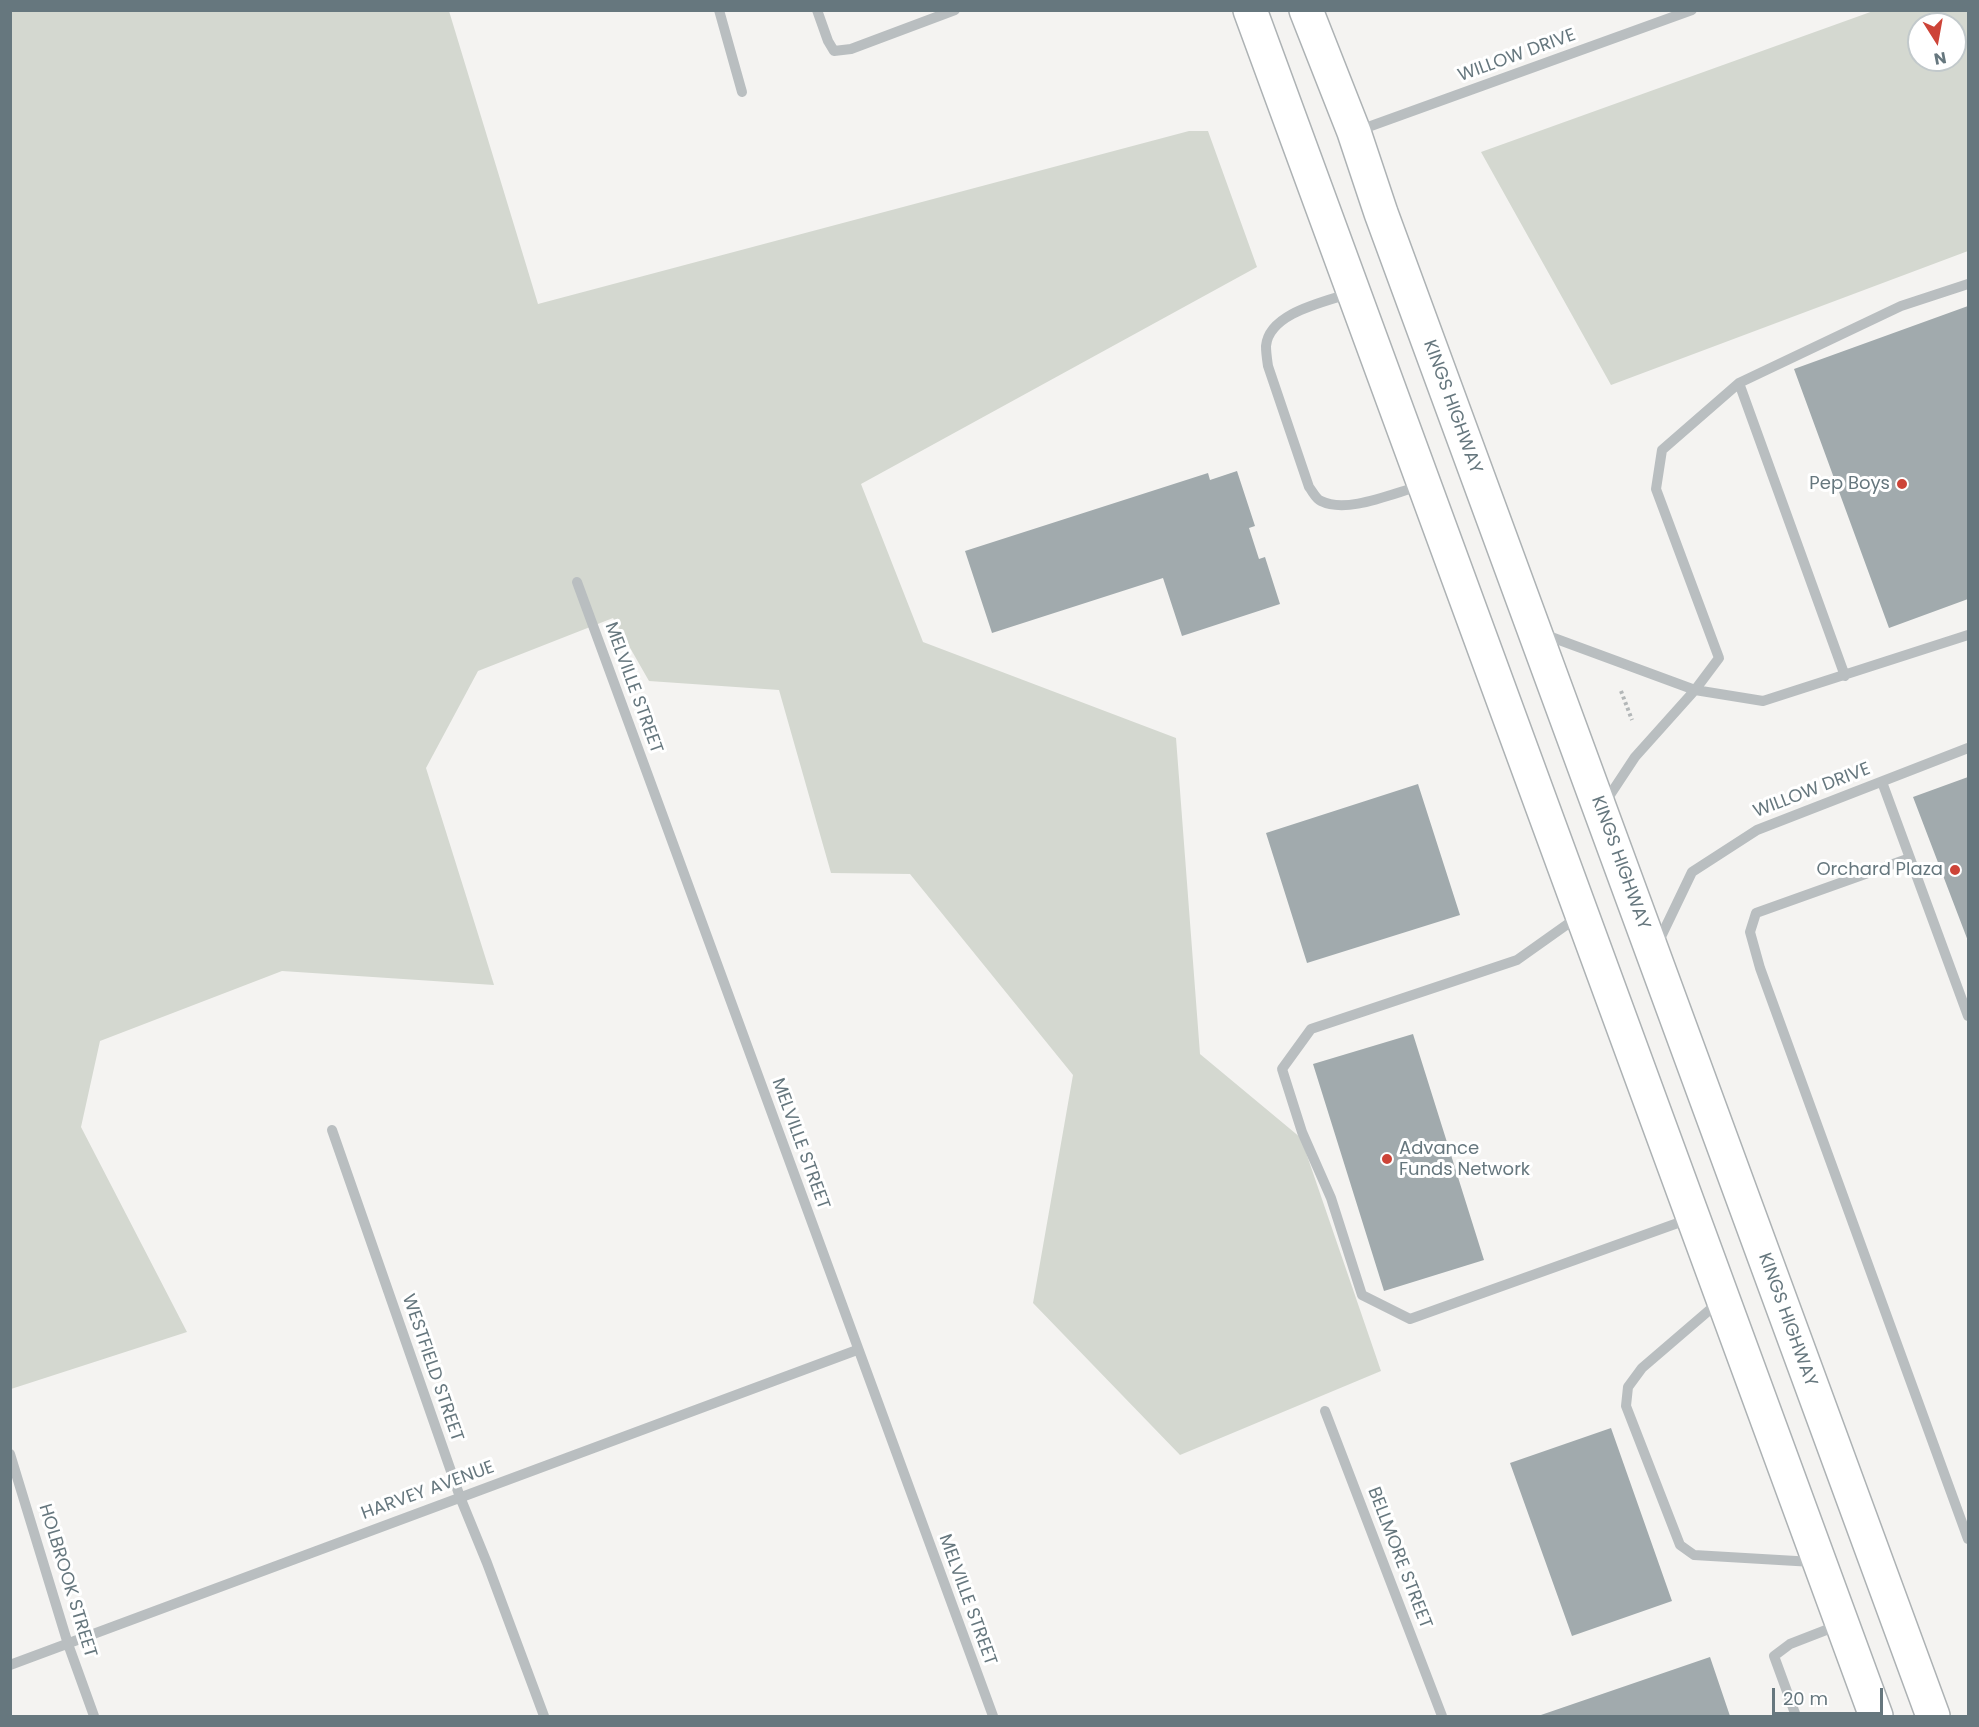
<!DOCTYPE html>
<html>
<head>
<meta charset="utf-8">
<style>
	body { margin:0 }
	#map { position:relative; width:1979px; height:1727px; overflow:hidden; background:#f4f3f1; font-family:Poppins,sans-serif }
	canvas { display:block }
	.frame { position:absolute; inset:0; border:12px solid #66777e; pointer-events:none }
	.north { position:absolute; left:1907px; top:12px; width:60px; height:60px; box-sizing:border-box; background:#fff; border:2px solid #c2c9cb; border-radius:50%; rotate:169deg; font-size:16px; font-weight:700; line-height:24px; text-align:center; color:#66777e }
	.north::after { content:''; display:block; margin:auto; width:21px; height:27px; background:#cd4438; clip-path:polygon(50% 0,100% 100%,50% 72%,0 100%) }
	.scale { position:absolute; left:1772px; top:1688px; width:111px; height:27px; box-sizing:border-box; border:3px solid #66777e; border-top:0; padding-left:8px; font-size:18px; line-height:21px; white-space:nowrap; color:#66777e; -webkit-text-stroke:4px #fff; paint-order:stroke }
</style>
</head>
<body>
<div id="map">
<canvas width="1979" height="1727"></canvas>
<div class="frame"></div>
<div class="north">N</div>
<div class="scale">20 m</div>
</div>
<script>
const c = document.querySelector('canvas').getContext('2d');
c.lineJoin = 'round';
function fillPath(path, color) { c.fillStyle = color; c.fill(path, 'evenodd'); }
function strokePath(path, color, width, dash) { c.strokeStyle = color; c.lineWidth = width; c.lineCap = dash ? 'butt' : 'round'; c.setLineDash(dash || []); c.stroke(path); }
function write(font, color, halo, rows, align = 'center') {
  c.font = font + ' Poppins,sans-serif'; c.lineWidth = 6; c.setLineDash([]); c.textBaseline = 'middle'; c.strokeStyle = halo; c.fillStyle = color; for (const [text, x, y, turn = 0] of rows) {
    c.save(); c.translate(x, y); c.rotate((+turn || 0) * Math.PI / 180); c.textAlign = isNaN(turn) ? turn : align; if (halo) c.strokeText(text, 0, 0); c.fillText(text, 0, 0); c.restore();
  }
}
fillPath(new Path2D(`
	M1876 10 1968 11V251L1611 385 1481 152ZM1919 24H1955V60H1919Z
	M10 11H449L538 304 1189 131H1208L1257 267 861 484 923 642 1176 738 1200 1054 1301 1138 1381 1371 1180 1455 1033 1303 1073 1075 910 874 831 873 779 690 649 681 613 618 478 671 426 768 494 985 282 971 100 1041 81 1127 187 1332 11 1389Z`), '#d4d8d0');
fillPath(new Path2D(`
	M1968 306V599L1889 628 1794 369Z
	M1237 471 1255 526 1249 528 1259 559 1265 557 1280 604 1182 636 1163 578 992 633 965 551 1208 473 1210 480Z
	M1968 777V941L1913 797Z
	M1418 784 1460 915 1307 963 1266 833Z
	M1413 1034 1484 1260 1384 1291 1313 1064Z
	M1611 1428 1672 1601 1572 1636 1510 1463Z
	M1710 1657 1730 1716H1538Z`), '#a1aaad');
const major = new Path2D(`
	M1250 10 1876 1716
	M1306 10 1354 132 1381 213 1933 1716`);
strokePath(major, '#adb2b4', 36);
strokePath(new Path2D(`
	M1621 691 1632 720`), '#b3b7b8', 4, [3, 3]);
strokePath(new Path2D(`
	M719 10 742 92
	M817 10 828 41 834 51 851 49 955 10
	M1357 131 1692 10
	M1351 293C1324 302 1269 313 1266 346 1266 353 1267 359 1268 366L1309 487C1313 492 1316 499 1321 501 1347 514 1393 493 1420 486
	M1739 383 1845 676
	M577 582 993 1716
	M1543 634 1695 690 1763 701 1968 635
	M1882 782 1968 1016
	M1604 804 1635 757 1695 690 1719 658 1656 489 1662 450 1739 383 1901 306 1968 284
	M1910 858 1756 913 1750 932 1760 968 1968 1539
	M1579 916 1517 960 1311 1029 1282 1069 1302 1132 1331 1198 1362 1295 1410 1319 1689 1219
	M1657 945 1692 872 1757 830 1968 748
	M332 1130 460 1497 487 1563 544 1716
	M1720 1301 1642 1368 1628 1387 1626 1406 1680 1545 1694 1555 1813 1562
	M1325 1411 1442 1716
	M10 1454 68 1644 94 1716
	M10 1665 857 1350
	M1796 1716 1774 1656 1790 1644 1839 1625`), '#b9bec0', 10);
strokePath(major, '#fff', 33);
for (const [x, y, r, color] of [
	[1902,484,6,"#cd4438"],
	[1955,870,6,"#cd4438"],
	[1387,1159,6,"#cd4438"]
]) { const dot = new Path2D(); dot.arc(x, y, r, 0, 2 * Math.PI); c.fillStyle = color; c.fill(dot); strokePath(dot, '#fff', 2); }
write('18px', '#66777e', '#fff', [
	["WILLOW DRIVE",1517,56,-20],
	["KINGS HIGHWAY",1452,407,70],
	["MELVILLE STREET",633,688,70],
	["WILLOW DRIVE",1812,791,-21],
	["KINGS HIGHWAY",1620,863,70],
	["MELVILLE STREET",800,1144,70],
	["KINGS HIGHWAY",1787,1320,70],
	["WESTFIELD STREET",432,1368,71],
	["HARVEY AVENUE",428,1491,-20],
	["BELLMORE STREET",1399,1558,69],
	["HOLBROOK STREET",67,1581,73],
	["MELVILLE STREET",967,1600,70]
]);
write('18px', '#66777e', '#fff', [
	["Pep Boys",1890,484],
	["Orchard Plaza",1943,870],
	["Advance",1399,1149,"left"],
	["Funds Network",1399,1170,"left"]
], 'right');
</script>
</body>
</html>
